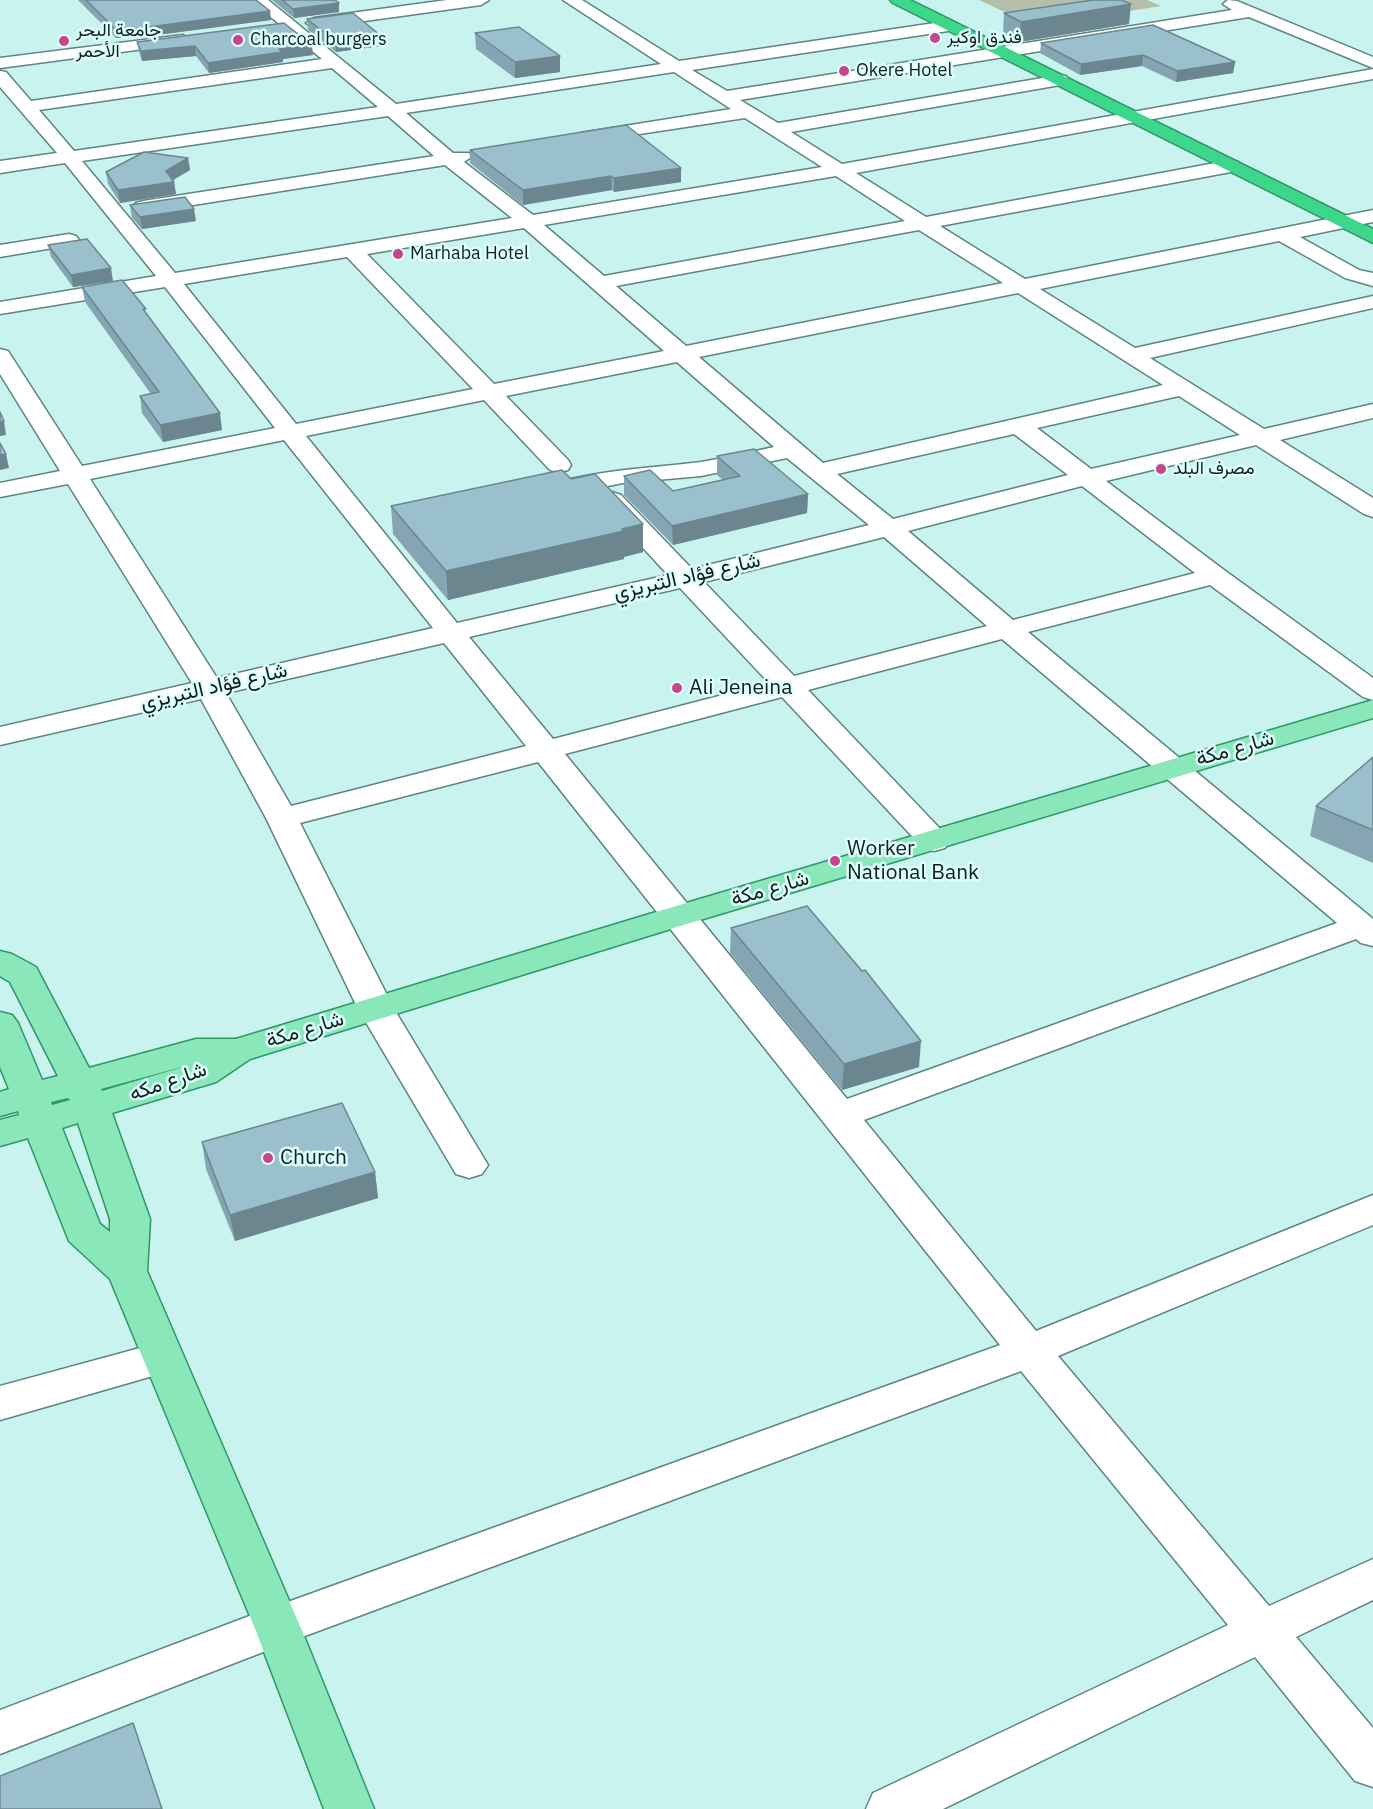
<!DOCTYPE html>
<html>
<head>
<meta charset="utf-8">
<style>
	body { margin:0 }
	canvas { display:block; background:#c9f3ef }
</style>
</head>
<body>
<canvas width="1373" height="1809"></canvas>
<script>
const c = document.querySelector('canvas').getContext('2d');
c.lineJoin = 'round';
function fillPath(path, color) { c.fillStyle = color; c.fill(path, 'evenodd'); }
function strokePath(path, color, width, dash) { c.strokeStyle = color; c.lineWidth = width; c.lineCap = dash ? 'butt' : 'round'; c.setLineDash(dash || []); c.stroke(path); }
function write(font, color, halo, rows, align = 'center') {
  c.font = font + ' "IBM Plex Sans",Vazirmatn,sans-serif'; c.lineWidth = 5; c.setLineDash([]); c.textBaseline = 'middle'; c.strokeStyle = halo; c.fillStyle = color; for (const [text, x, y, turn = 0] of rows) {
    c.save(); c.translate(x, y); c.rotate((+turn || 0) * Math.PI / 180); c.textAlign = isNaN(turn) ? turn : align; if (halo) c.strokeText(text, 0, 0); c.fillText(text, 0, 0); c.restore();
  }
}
fillPath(new Path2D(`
	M979 0H1147L1161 6 1035 26Z`), '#b5bea8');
const minor = new Path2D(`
	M250 0H268L396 104 661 64 563 0H582L679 61 948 21 956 26 948 31 692 70 727 91 1232 10 1223 4 1228 0 1237 1 1373 57V68L1249 17 740 100 778 123 1060 75 1066 76 1069 80 1066 84 1060 85 791 132 842 164 1373 69V79L856 173 926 217 1231 160 1238 162 1240 166 1238 170 1231 172 940 226 1025 279 1373 210V222L1300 237 1359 270 1373 273V286L1345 278 1279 241 1040 289 1135 348 1373 296V308L1150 358 1264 429 1373 404V418L1280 440 1373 498V517L1364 514 1256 445 1106 481 1224 570 1373 678V700L1363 697 1210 585 1028 632 1373 919V946L1361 943 1356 939 864 1120 1036 1331 1373 1195V1225L1058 1356 1269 1606 1373 1559V1600L1296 1637 1373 1728V1787L1355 1781 1255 1657 943 1809H866L873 1793 1228 1625 1021 1371 294 1640 0 1754V1710L260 1612 1000 1345 538 762 300 823 394 1009 488 1165 482 1174 469 1178 456 1174 358 1009 266 818 201 699 0 745V727L192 683 68 484 0 497V483L60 471 0 374V349L8 351 82 466 275 428 165 287 0 314V302L156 276 65 163 0 173V161L57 153 0 87V71L6 72 31 101 322 59ZM332 68 378 107 74 151 39 110ZM674 72 731 109 587 132 581 133 578 137 581 141 587 142 745 118 822 167 533 215 464 162 471 157 469 153H453L406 113ZM388 116 434 156 143 201 136 203 133 207 136 211 143 213 445 165 512 218 175 273 82 161ZM836 176 905 221 604 276 544 225ZM524 228 664 351 494 384 367 254ZM919 230 1003 283 686 346 616 286ZM347 257 473 389 296 424 184 284ZM1018 293 1163 385 823 463 699 357ZM677 362 774 447C750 452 725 458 701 462 654 468 610 469 563 481L560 486 563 491 572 493 623 483 701 476 787 458 869 525 692 569 621 495 612 492 603 495 599 500 668 575 457 623 306 436 484 400 550 470 559 472 568 470 571 465 568 460 506 396ZM1179 396 1240 435 1091 469 1037 428ZM1014 434 1068 475 893 519 837 474ZM284 440 433 628 217 678 90 479ZM1082 486 1195 573 1013 620 908 531ZM884 537 987 626 794 676 704 582ZM680 588 769 683 553 739 469 637ZM1002 639 1337 923 847 1099 565 754 782 697 923 848 934 851 945 848 950 841 945 834 808 690ZM444 643 526 746 291 806 226 693Z
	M447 0H489L481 5 314 28 306 23 314 18Z
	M183 35 191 40 189 43 0 68V58Z
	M69 234 76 236 79 240 76 244 0 257V245Z
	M162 1342 177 1347 183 1358 177 1369 0 1420V1386Z`);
const major = new Path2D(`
	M1373 700V718L690 923 250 1059 216 1082 112 1113 150 1219 147 1271 300 1626 374 1809H324L254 1626 110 1279 69 1241 28 1138 0 1146V1120L19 1115 18 1111 0 1116V1092L9 1089 0 1067V1012L12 1015 18 1023 42 1080 58 1076 10 982 0 976V951L12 954 36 967 89 1068 196 1039H236L666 909ZM193 1064 102 1091 101 1089ZM68 1098 70 1100 52 1105 51 1102ZM78 1123 110 1219V1232L100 1224 62 1128Z`);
const highway = new Path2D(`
	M890 0H910L1373 229V243L893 3Z`);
strokePath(minor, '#5e8581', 3);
strokePath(major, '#2d9765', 3);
strokePath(highway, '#2d9765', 3);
fillPath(minor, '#fff');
fillPath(major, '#8ae7b9');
fillPath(highway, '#3cd78b');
fillPath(new Path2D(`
	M78 0H256L271 20 134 38 133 36 116 38Z
	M272 0H335L339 3V12L294 18Z
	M1004 13 1129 24 1019 42 1003 33Z
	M307 19 381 46 336 52 308 30Z
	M475 33 560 56V72L515 78 476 49Z
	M137 42 313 55 283 59V62L209 73 196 56 142 61 139 52Z
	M1041 43 1235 62 1233 73 1176 82 1142 66 1080 75 1040 53Z
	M470 150 681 168V182L614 192 612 190 523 205 470 163Z
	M188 158 190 170 173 180 174 182 176 194 120 203 108 184 106 172Z
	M130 205 196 221 142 229 132 218Z
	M48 245 113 281 73 287 51 257Z
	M82 287 147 315 222 430 163 442 142 413 140 396 151 394 85 302Z
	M717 456 808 494 807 513 673 545 624 495V476L673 491 723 480 717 475Z
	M391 506 643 552 624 557V559L448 600 393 534Z
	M1373 757V863L1310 836 1316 806Z
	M731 928 919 1067 842 1090 730 953Z
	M202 1142 375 1172 378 1198 235 1241 206 1169Z`), '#84a5b1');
fillPath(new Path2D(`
	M339 3V12L294 18 293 9Z
	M1131 4 1129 24 1019 42 1021 22Z
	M270 11 271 20 134 38 133 29Z
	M132 27 133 36 116 38 115 29Z
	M380 35 381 46 336 52 335 41Z
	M312 45 313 55 283 59V62L209 73 208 63 279 49Z
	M195 46 196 56 142 61 141 51Z
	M1143 55 1142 66 1080 75 1081 64Z
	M560 56V72L515 78V62Z
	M1235 62 1233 73 1176 82 1177 71Z
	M188 158 190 170 168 183 174 182 176 194 120 203 118 190 166 171Z
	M681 168V182L614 192V178Z
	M611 176 612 190 523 205V190Z
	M194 209 196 221 142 229 140 217Z
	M111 268 113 281 73 287 71 275Z
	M220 413 222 430 163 442 160 425Z
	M4 421 6 435 0 436V422Z
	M6 454 9 468 0 470V455Z
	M808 494 807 513 673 545 672 526Z
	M643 524V552L624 557V559L448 600 446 571Z
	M921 1041 919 1067 842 1090 844 1064Z
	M375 1172 378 1198 235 1241 230 1215Z`), '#6c8690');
const building = new Path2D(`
	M86 0H256L270 11 133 29 132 27 115 29Z
	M282 0H335L339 3 293 9Z
	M1093 0H1121L1131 4 1021 22 1004 13Z
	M353 13 380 35 335 41 307 19Z
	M284 23 312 45 279 49 282 52 208 63 195 46 141 51 137 42Z
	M1153 25 1235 62 1177 71 1143 55 1081 64 1041 43Z
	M519 27 560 56 515 62 475 33Z
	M626 125 681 168 614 178 611 176 523 190 470 150Z
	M144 152 188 158 166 171 174 182 118 190 106 172Z
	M185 197 194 209 140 217 130 205Z
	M87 239 111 268 71 275 48 245Z
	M122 280 146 309H143L220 413 160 425 140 396 159 392 82 287Z
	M0 412 4 421 0 422Z
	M0 443 6 454 0 455Z
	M754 449 808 494 672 526 624 476 650 470 673 491 740 476 717 456Z
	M562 470 571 479 595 474 643 524 622 529 624 531 446 571 391 506Z
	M1373 757V830L1316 806Z
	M807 906 862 971 865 970 921 1041 844 1064 731 928Z
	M342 1103 375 1172 230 1215 202 1142Z
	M133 1723 162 1809H0V1776Z`);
fillPath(building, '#9ac0ce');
strokePath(building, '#6c8690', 1.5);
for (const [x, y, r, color] of [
	[935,38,6,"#c7458e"],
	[238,40,6,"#c7458e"],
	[64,41,6,"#c7458e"],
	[844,71,6,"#c7458e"],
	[398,254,6,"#c7458e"],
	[1161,469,6,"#c7458e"],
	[677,688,6,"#c7458e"],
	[835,861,6,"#c7458e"],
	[268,1158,6,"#c7458e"]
]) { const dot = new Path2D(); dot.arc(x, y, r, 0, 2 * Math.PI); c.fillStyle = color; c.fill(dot); strokePath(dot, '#ddfefb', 2); }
write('18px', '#10201e', '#ddfefb', [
	["جامعة البحر",76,31],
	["الأحمر",76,52],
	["فندق اوكير",947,38],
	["Charcoal burgers",250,40],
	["Okere Hotel",856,71],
	["Marhaba Hotel",410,254],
	["مصرف البلد",1173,469]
], 'left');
write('21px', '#10201e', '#ddfefb', [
	["شارع فؤاد التبريزي",687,577,-13],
	["شارع فؤاد التبريزي",214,687,-13],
	["شارع مكة",1235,749,-16],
	["شارع مكة",770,889,-16],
	["شارع مكة",305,1030,-17],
	["شارع مكه",168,1082,-19]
]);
write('21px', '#10201e', '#ddfefb', [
	["Ali Jeneina",689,688],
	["Worker",847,849],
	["National Bank",847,873],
	["Church",280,1158]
], 'left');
</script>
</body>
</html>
